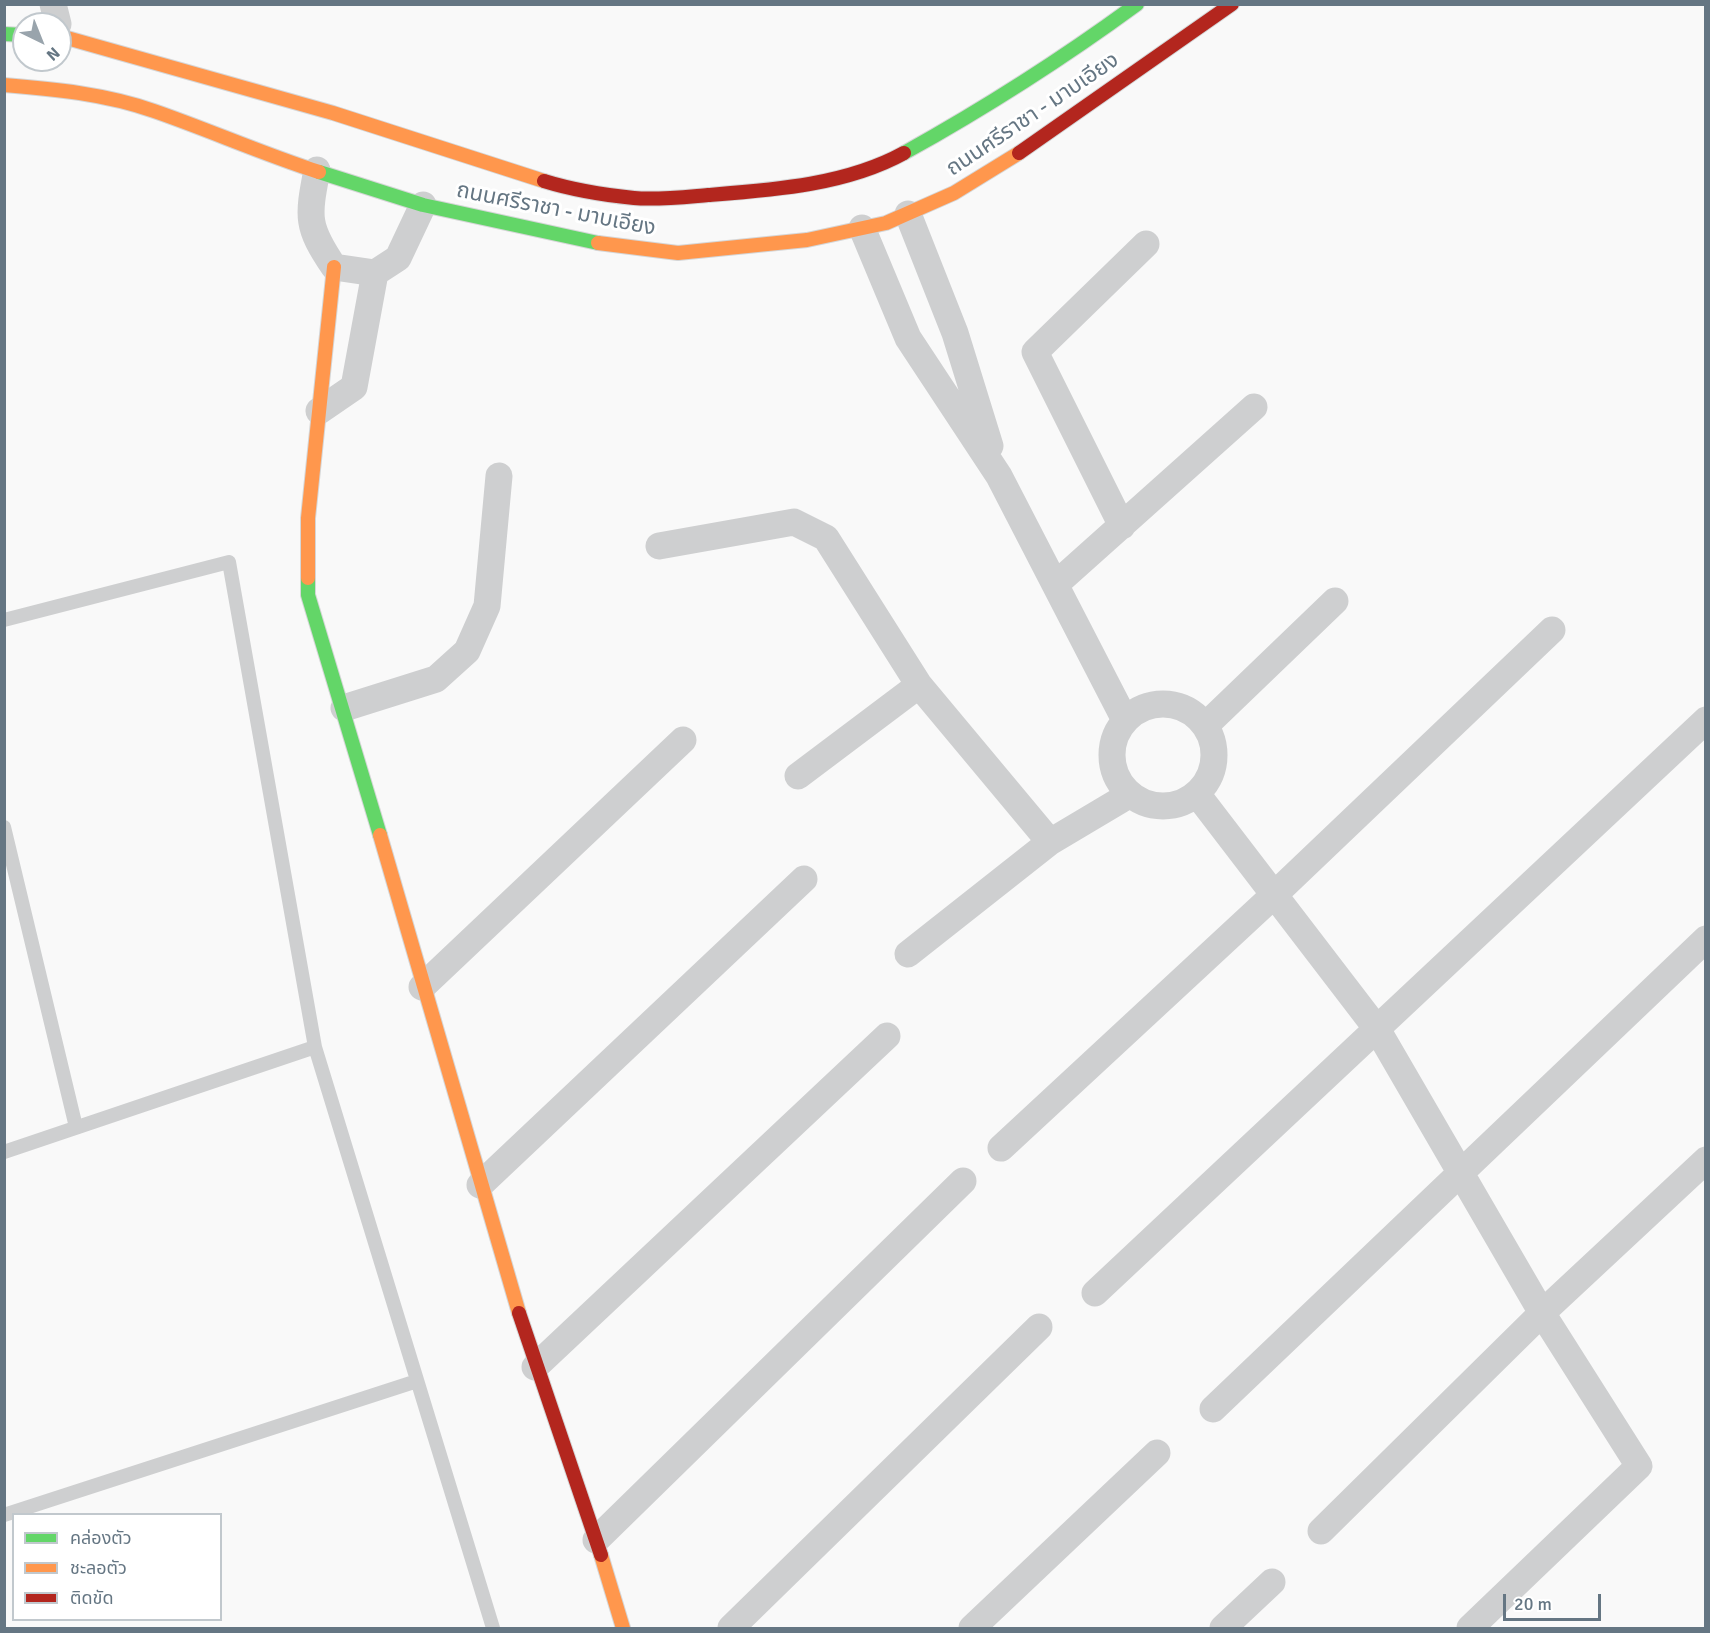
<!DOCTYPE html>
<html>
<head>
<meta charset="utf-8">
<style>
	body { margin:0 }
	#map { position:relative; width:1710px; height:1633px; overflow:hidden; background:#f9f9f9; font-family:Signika,"Noto Sans Thai",sans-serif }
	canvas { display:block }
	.frame { position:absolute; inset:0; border:6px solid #657683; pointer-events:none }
	.legend { position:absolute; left:12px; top:1513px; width:210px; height:108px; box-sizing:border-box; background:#fff; border:2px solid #c1c8cd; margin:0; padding:8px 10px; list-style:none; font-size:18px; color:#657683 }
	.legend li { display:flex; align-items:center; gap:12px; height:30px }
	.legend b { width:30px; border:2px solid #c1c8cd }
	.north { position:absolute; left:12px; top:12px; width:60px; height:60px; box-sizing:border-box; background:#fff; border:2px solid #c1c8cd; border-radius:50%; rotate:137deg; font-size:16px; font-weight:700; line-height:24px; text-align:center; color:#657683 }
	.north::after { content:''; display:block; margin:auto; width:21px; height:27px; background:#99a4ac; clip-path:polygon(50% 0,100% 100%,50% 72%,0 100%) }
	.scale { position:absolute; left:1503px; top:1594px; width:98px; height:27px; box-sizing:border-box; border:3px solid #657683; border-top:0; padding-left:8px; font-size:18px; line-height:21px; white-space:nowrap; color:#657683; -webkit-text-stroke:4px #fff; paint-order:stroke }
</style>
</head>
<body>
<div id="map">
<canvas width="1710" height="1633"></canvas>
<div class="frame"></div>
<ul class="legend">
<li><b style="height:8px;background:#63d668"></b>คล่องตัว</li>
<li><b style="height:8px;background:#ff974d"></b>ชะลอตัว</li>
<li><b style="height:8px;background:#b3261e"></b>ติดขัด</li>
</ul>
<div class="north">N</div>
<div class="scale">20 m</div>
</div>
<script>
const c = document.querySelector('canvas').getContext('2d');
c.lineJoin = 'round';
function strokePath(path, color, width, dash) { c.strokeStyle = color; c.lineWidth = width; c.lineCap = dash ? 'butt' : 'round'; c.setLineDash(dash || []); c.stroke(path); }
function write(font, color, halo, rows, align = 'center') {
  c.font = font + ' Signika,"Noto Sans Thai",sans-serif'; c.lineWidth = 6; c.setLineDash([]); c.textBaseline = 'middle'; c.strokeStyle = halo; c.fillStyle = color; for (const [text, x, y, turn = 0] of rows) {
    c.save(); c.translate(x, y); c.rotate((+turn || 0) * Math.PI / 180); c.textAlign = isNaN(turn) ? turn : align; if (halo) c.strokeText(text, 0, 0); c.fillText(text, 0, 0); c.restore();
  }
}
const fast = new Path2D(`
	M4 34 24 35
	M904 153C985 108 1062 59 1137 4
	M319 172 423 205 598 243
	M308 578V595L380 835`);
const slow = new Path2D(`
	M60 36 333 113 544 181
	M4 85C54 89 106 94 154 111 209 130 263 154 319 172
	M598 243 678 253 807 240 886 223 954 193 1019 153
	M308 578V518L334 267
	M380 835 519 1313
	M601 1555 623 1628`);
const jam = new Path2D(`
	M1019 153 1232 4
	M544 181C573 190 604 195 634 198 658 200 684 197 708 195 773 190 846 185 904 153
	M519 1313 601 1555`);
strokePath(fast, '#d5d6d7', 16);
strokePath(slow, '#d5d6d7', 16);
strokePath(jam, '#d5d6d7', 16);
strokePath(new Path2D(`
	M4 620 229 562 315 1047 493 1628
	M4 827 76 1127
	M4 1152 315 1047
	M4 1515 417 1381`), '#cecfd0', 14);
strokePath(new Path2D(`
	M53 4 58 24
	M317 170C308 217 306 226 334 267L375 273 398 258 423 205
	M908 214 955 333 990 446
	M862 228 908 338 999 476 1125 720
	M319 411 354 387 375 273
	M1122 526 1035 352 1146 244
	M659 546 794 522 826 538 919 685 1050 842
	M1056 584 1254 407
	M1112 755a51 51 0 1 1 102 0a51 51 0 1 1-102 0Z
	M344 708 436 679 467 651 487 606 499 476
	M1205 726 1335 601
	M798 776 919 685
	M1197 794 1377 1029 1542 1313 1639 1466 1470 1628
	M908 954 1050 842 1129 795
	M422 987 683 740
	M1001 1148 1274 895 1552 630
	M480 1185 804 879
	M1095 1293 1706 720
	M535 1367 887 1036
	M1213 1409 1706 939
	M1321 1531 1542 1313 1706 1160
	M596 1540 963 1181
	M731 1628 1039 1327
	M972 1628 1157 1453
	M1223 1628 1272 1582`), '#cecfd0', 27);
strokePath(fast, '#63d668', 14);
strokePath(slow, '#ff974d', 14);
strokePath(jam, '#b3261e', 14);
write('22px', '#657683', '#fff', [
	["ถนนศรีราชา - มาบเอียง",1033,115,-34],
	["ถนนศรีราชา - มาบเอียง",556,210,11]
]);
</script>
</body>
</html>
